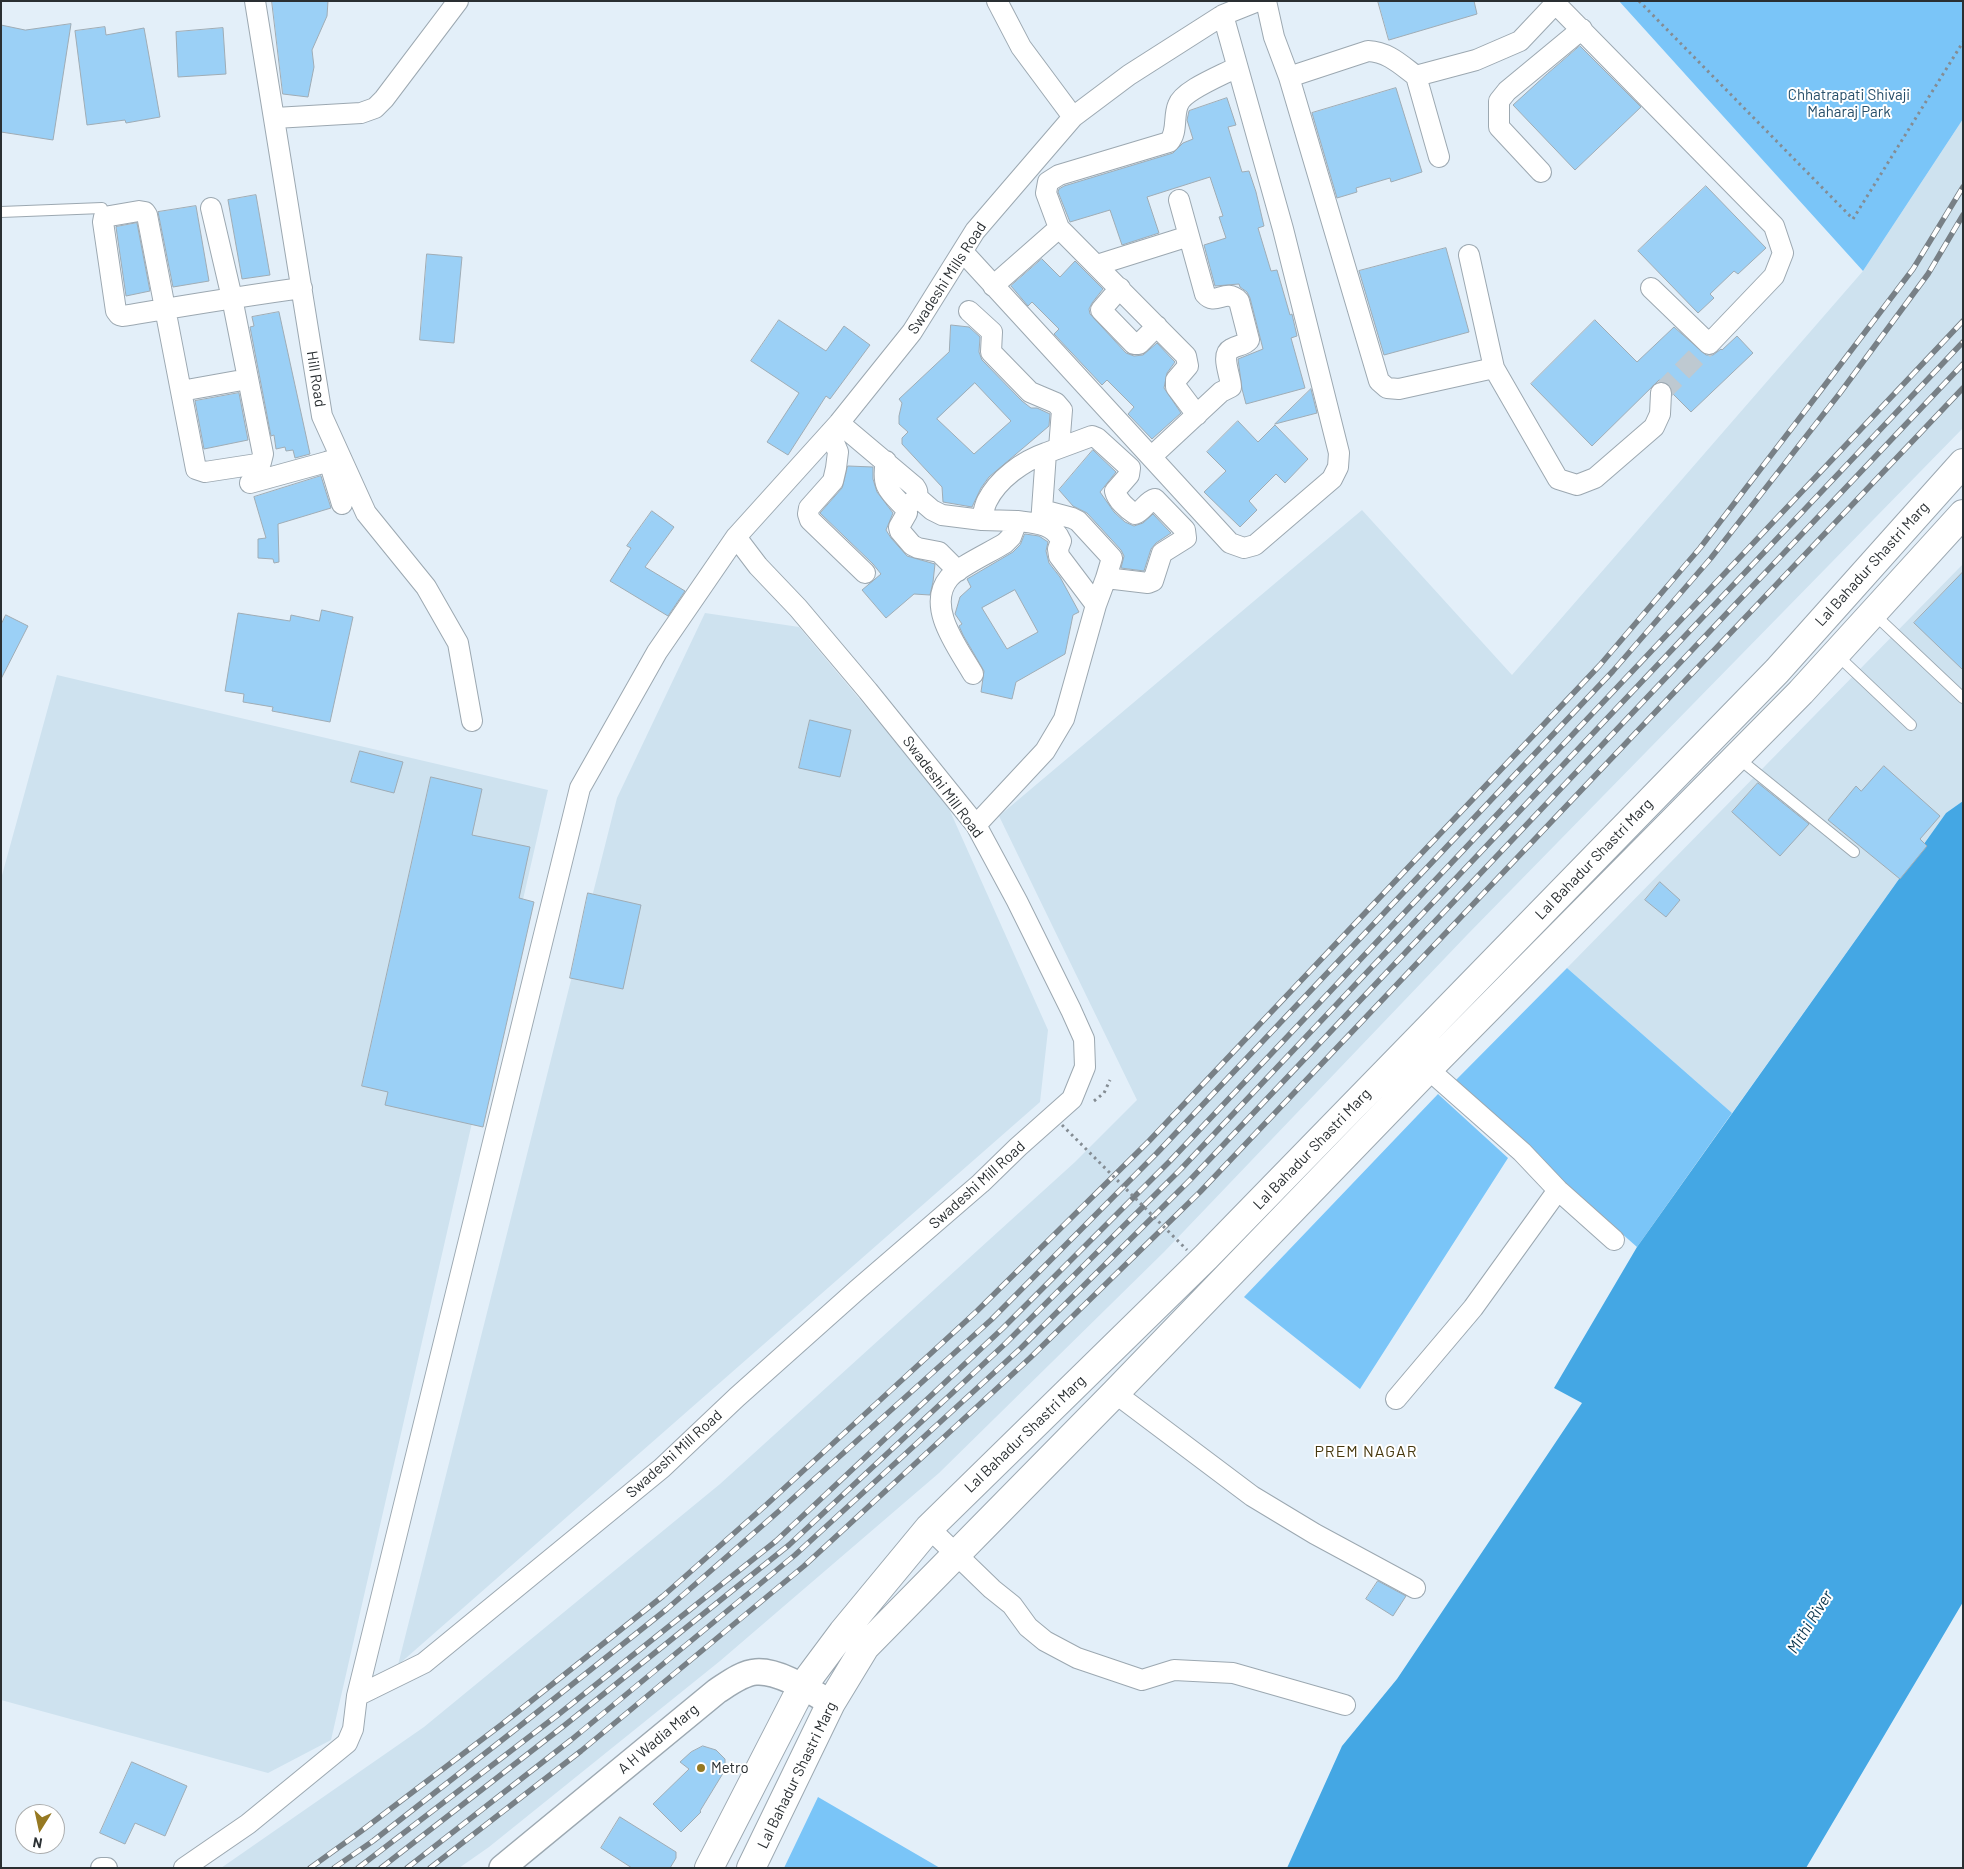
<!DOCTYPE html>
<html>
<head>
<meta charset="utf-8">
<style>
	body { margin:0 }
	#map { position:relative; width:1964px; height:1869px; overflow:hidden; background:#e3eff9; font-family:Barlow,sans-serif }
	canvas { display:block }
	.frame { position:absolute; inset:0; border:2px solid #2a2f32; pointer-events:none }
	.north { position:absolute; left:15px; top:1804px; width:50px; height:50px; box-sizing:border-box; background:#fff; border:1px solid #aaacad; border-radius:50%; rotate:190deg; font-size:14px; font-weight:700; line-height:20px; text-align:center; color:#2a2f32 }
	.north::after { content:''; display:block; margin:auto; width:18px; height:22px; background:#967922; clip-path:polygon(50% 0,100% 100%,50% 72%,0 100%) }
</style>
</head>
<body>
<div id="map">
<canvas width="1964" height="1869"></canvas>
<div class="frame"></div>
<div class="north">N</div>
</div>
<script>
const c = document.querySelector('canvas').getContext('2d');
c.lineJoin = 'round';
function fillPath(path, color) { c.fillStyle = color; c.fill(path, 'evenodd'); }
function strokePath(path, color, width, dash) { c.strokeStyle = color; c.lineWidth = width; c.lineCap = dash ? 'butt' : 'round'; c.setLineDash(dash || []); c.stroke(path); }
function write(font, color, halo, rows, align = 'center') {
  c.font = font + ' Barlow,sans-serif'; c.lineWidth = 4; c.setLineDash([]); c.textBaseline = 'middle'; c.strokeStyle = halo; c.fillStyle = color; for (const [text, x, y, turn = 0] of rows) {
    c.save(); c.translate(x, y); c.rotate((+turn || 0) * Math.PI / 180); c.textAlign = isNaN(turn) ? turn : align; if (halo) c.strokeText(text, 0, 0); c.fillText(text, 0, 0); c.restore();
  }
}
fillPath(new Path2D(`
	M1963 119V428L1467 935 1164 1252 939 1473 720 1661 489 1847 459 1868H221L424 1727 720 1484 1075 1162 1137 1100 999 816 1362 510 1512 675 1863 271Z
	M1963 564V801L1946 813 1732 1113 1567 968Z
	M705 613 799 627 946 802 1048 1030 1040 1102 398 1665 617 798Z
	M57 675 548 790 331 1740 268 1773 1 1700V879Z`), '#cee2ef');
fillPath(new Path2D(`
	M1619 1H1963V119L1863 271Z
	M1567 968 1732 1113 1637 1247 1518 1142 1454 1082Z
	M1438 1094 1508 1158 1360 1389 1244 1297Z
	M818 1797 940 1868H784Z`), '#7ac5f8');
fillPath(new Path2D(`
	M1963 801V1602L1806 1868H1287L1342 1746 1397 1679 1582 1403 1554 1388 1637 1247 1946 813Z`), '#44a7e4');
const building = new Path2D(`
	M272 1H328L327 16 312 50 314 67 308 97 283 94Z
	M1378 1H1474L1477 14 1389 40Z
	M71 24 53 140 1 132V25L25 30Z
	M105 27 106 35 144 28 160 117 126 123 125 120 87 125 75 31Z
	M223 28 226 74 178 77 176 32Z
	M1580 46 1641 107 1575 170 1513 105 1547 74Z
	M1396 88 1422 172 1391 182 1390 178 1356 188 1357 192 1337 198 1312 113Z
	M1227 98 1236 125 1228 127 1242 172 1249 171 1256 192 1264 226 1258 228 1271 271 1277 270 1290 315 1292 314 1297 336 1291 338 1305 388 1246 404 1242 389 1238 359 1263 349 1250 298 1247 292 1240 287 1239 284 1215 286 1204 245 1226 238 1219 217 1223 216 1210 177 1147 197 1159 233 1122 245 1110 210 1070 222 1058 192 1059 189 1064 186 1173 153 1183 143 1193 139 1187 120 1189 111Z
	M1706 186 1766 248 1738 274 1734 271 1710 294 1714 298 1698 313 1638 251Z
	M256 195 270 275 242 279 228 200Z
	M196 206 209 281 173 287 158 212Z
	M137 223 150 291 126 296 116 227Z
	M1446 248 1469 332 1384 355 1359 271Z
	M427 254 462 257 454 343 420 340Z
	M1042 259 1060 277 1075 261 1103 289 1092 303 1089 309 1090 314 1126 353 1134 356 1143 355 1157 343 1175 362 1167 373 1164 388 1181 413 1152 439 1128 414 1134 407 1107 380 1102 385 1054 334 1059 329 1032 302 1028 306 1011 286Z
	M279 312 310 454 295 458 293 450 286 451 285 447 276 449 274 435 271 436 250 327 254 326 252 317Z
	M779 320 826 351 844 326 870 345 830 399 826 396 788 455 767 442 799 393 751 361Z
	M1595 320 1637 362 1674 327 1706 355H1713L1721 349 1722 350 1737 336 1753 353 1691 412 1673 394 1672 388 1668 383 1659 380 1592 446 1531 384Z
	M951 325 969 327 980 337 979 352 982 360 1022 401 1031 408H1037L1050 414 1049 426 989 477 981 488 972 507 943 502 942 487 902 444V438L908 432 899 424V416L902 403 899 399 949 352ZM975 383 1011 421 974 454 937 419Z
	M1311 389 1317 413 1275 424Z
	M239 393 248 440 204 449 195 401Z
	M1238 421 1258 442 1275 425 1308 459 1285 483 1276 474 1249 501 1257 510 1240 527 1204 492 1226 471 1207 452Z
	M1093 450 1116 472 1100 492 1114 512 1125 522 1134 526 1143 523 1153 514 1171 533 1156 543 1151 549 1144 571 1121 568 1124 556 1121 550 1087 513 1073 506 1059 490Z
	M848 466 873 467V479L877 492 893 513 886 530 891 538 907 556 935 564 933 582 930 595 914 594 886 618 862 590 881 574 873 564 820 513 842 488Z
	M321 476 331 508 278 524 279 562 274 563 273 559 258 558V539L266 538 254 497Z
	M652 511 674 527 645 567 685 591 668 616 610 581 631 548 627 546Z
	M1025 534 1039 536 1048 542 1046 551 1049 563 1060 577 1079 612 1073 615 1065 654 1016 682 1012 699 981 692 984 671 963 635 959 626 962 624 955 614 960 597 971 587 967 579 1013 552 1020 545ZM1015 590 1038 632 1007 649 982 608Z
	M1963 572V670L1914 623Z
	M322 610 353 617 330 722 272 711 273 707 243 702 244 694 225 691 238 613 290 621 291 615 319 621Z
	M6 615 28 626 1 679V625Z
	M810 720 851 730 840 777 799 768Z
	M360 751 403 762 394 793 351 782Z
	M1884 766 1940 816 1920 839 1927 846 1900 879 1828 820 1856 786 1861 791Z
	M431 777 482 789 472 835 530 847 519 898 534 902 483 1127 385 1105 388 1092 362 1086Z
	M1758 783 1809 824 1780 856 1732 812Z
	M1660 882 1680 900 1666 917 1645 900Z
	M588 893 641 905 623 989 570 978Z
	M1378 1581 1406 1596 1393 1616 1366 1599Z
	M703 1746 716 1750 725 1759V1770L700 1811 701 1812 681 1832 653 1804 689 1769 680 1762 691 1752Z
	M132 1762 187 1786 165 1836 135 1823 125 1844 100 1833Z
	M620 1817 676 1852V1858L670 1868H632L601 1848Z`);
fillPath(building, '#9bd0f6');
strokePath(building, '#9facb5', 1);
strokePath(new Path2D(`
	M1661 393 1709 344`), '#bec9d1', 20, [20, 10]);
const service = new Path2D(`
	M1 212 102 208
	M1874 614 1963 698
	M1837 655 1911 725
	M1738 758 1854 852`);
const minor = new Path2D(`
	M255 1 322 416 366 513 426 587 458 643 472 721
	M997 1 1021 47 1073 117
	M1266 1 1274 37 1289 77 1379 381 1387 388 1399 389 1494 368 1558 479 1577 485 1595 478 1654 427 1660 414 1661 393
	M1553 1 1774 226 1783 253 1774 276 1709 344 1651 288
	M1416 76 1439 157
	M1289 77 1368 51C1388 52 1400 64 1416 76L1476 60 1520 41 1555 4
	M275 118 361 113 375 108 384 99 458 1
	M1541 172 1499 127V101L1507 91 1582 29
	M211 208 232 298 263 454 261 462 257 464 205 472 196 469 147 215 145 212 139 211 104 217 103 222 116 311 119 315 123 316C183 306 242 296 302 288
	M1059 228 1186 356 1188 366 1176 380V387L1197 415
	M963 252 1230 543 1244 548 1255 545 1332 479 1338 467 1339 453 1283 229 1223 15
	M1469 255 1494 368
	M1097 265 1189 236
	M993 286 1059 228 1046 193 1048 182 1059 175 1169 142C1178 132 1173 117 1178 105 1183 90 1223 75 1237 67
	M1120 288 1101 310 1134 344H1139L1157 326
	M969 311 992 332 991 352 1030 392 1056 403 1062 410 1059 448
	M181 391 248 379
	M839 423 915 487C921 495 914 500 909 505
	M830 433 838 452 836 468 833 481 809 508 808 514 810 520 865 573
	M1151 457 1221 392 1231 387C1231 376 1220 355 1231 349 1237 345 1244 346 1249 340L1239 301C1225 287 1216 307 1205 294L1179 200
	M329 461 342 504
	M886 461C881 487 889 491 906 509L907 513 899 527 900 531 912 545 918 548 939 552 958 571
	M250 483 341 458
	M917 497 932 510 942 515 982 520C983 514 984 507 987 501 998 479 1023 461 1046 453
	M1042 510 1072 518 1078 521 1112 558 1106 578
	M982 520 1017 521
	M1041 524 1046 453 1092 436 1097 438 1130 468 1129 475 1115 491C1117 500 1127 509 1135 514 1143 511 1147 501 1155 499L1185 530 1186 538 1162 553 1153 581 1148 583 1106 578 1096 605
	M973 674C959 649 925 607 949 578 958 567 991 552 1005 543L1011 537 1017 521C1033 523 1054 523 1061 541L1058 549 1059 556 1096 605 1064 719 1045 751 976 825
	M1428 1069 1522 1152 1558 1190 1614 1240
	M1115 1393 1252 1496 1315 1534 1415 1588
	M1396 1399 1473 1308 1558 1190
	M929 1528 992 1589 1012 1605 1028 1627 1045 1641 1077 1658 1142 1680 1174 1670 1233 1673 1345 1705
	M357 1696 424 1663 662 1468 737 1397 857 1290 981 1183 1018 1147 1072 1099 1085 1067 1084 1039 1071 1010 1017 901 976 825 868 691 798 608 758 566 736 537
	M101 1868H107
	M184 1868 248 1824 347 1743 353 1729 357 1696 580 788 657 652 736 537 839 423 912 332 975 231 1073 117 1129 75 1223 15 1258 1`);
const tertiary = new Path2D(`
	M502 1868 717 1691C728 1684 742 1673 756 1672 779 1670 812 1692 831 1703`);
const primary = new Path2D(`
	M709 1868 802 1687 843 1632 929 1528 1206 1257 1777 671 1963 463
	M751 1868 831 1703 865 1647 1115 1393 1428 1069 1801 692 1963 514`);
strokePath(service, '#9ca8b1', 12);
strokePath(minor, '#9ca8b1', 22);
strokePath(tertiary, '#9ca8b1', 28);
strokePath(primary, '#9ca8b1', 30);
strokePath(new Path2D(`
	M1639 1 1853 219 1963 42
	M1094 1101 1104 1093 1110 1080`), '#848c93', 3, [2.5, 4]);
strokePath(service, '#fff', 10);
strokePath(minor, '#fff', 20);
strokePath(tertiary, '#fff', 25);
strokePath(primary, '#fff', 28);
const rail = new Path2D(`
	M310 1868 360 1832 501 1725 663 1596 766 1505 977 1311 1149 1141 1600 665 1700 548 1828 381 1913 269 1963 187
	M334 1868 373 1841 511 1733 667 1609 779 1511 991 1320 1157 1153 1613 671 1711 558 1840 393 1928 274 1963 215
	M358 1868 559 1714 776 1541 1002 1329 1170 1161 1963 321
	M381 1868 565 1725 789 1545 1006 1343 1181 1169 1963 342
	M407 1868 571 1740 795 1555 1021 1348 1190 1180 1963 364
	M430 1868 581 1751 804 1566 1030 1358 1200 1192 1963 388`);
strokePath(rail, '#788086', 5.5);
strokePath(rail, '#fff', 4, [11]);
strokePath(new Path2D(`
	M1062 1125 1187 1250`), '#848c93', 3, [2.5, 4]);
for (const [x, y, r, color] of [
	[701,1768,5,"#967922"]
]) { const dot = new Path2D(); dot.arc(x, y, r, 0, 2 * Math.PI); c.fillStyle = color; c.fill(dot); strokePath(dot, '#fff', 2); }
write('15px', '#264e69', '#fff', [
	["Chhatrapati Shivaji",1849,95],
	["Maharaj Park",1849,112]
]);
write('15px', '#2a2f32', '#fff', [
	["Swadeshi Mills Road",947,278,-57],
	["Hill Road",316,379,81],
	["Lal Bahadur Shastri Marg",1872,564,-48],
	["Swadeshi Mill Road",943,787,53],
	["Lal Bahadur Shastri Marg",1594,859,-46],
	["Lal Bahadur Shastri Marg",1312,1149,-46],
	["Swadeshi Mill Road",977,1185,-42],
	["Lal Bahadur Shastri Marg",1025,1434,-44],
	["Swadeshi Mill Road",674,1454,-42],
	["A H Wadia Marg",658,1739,-40],
	["Lal Bahadur Shastri Marg",797,1775,-64]
]);
write('15px', '#2a2f32', '#fff', [
	["Metro",711,1768]
], 'left');
c.letterSpacing = '1px';
write('16px', '#45370e', '#fff', [
	["PREM NAGAR",1366,1452]
]);
c.letterSpacing = '0px';
write('italic 16px', '#08334c', '#fff', [
	["Mithi River",1810,1622,-58]
]);
</script>
</body>
</html>
